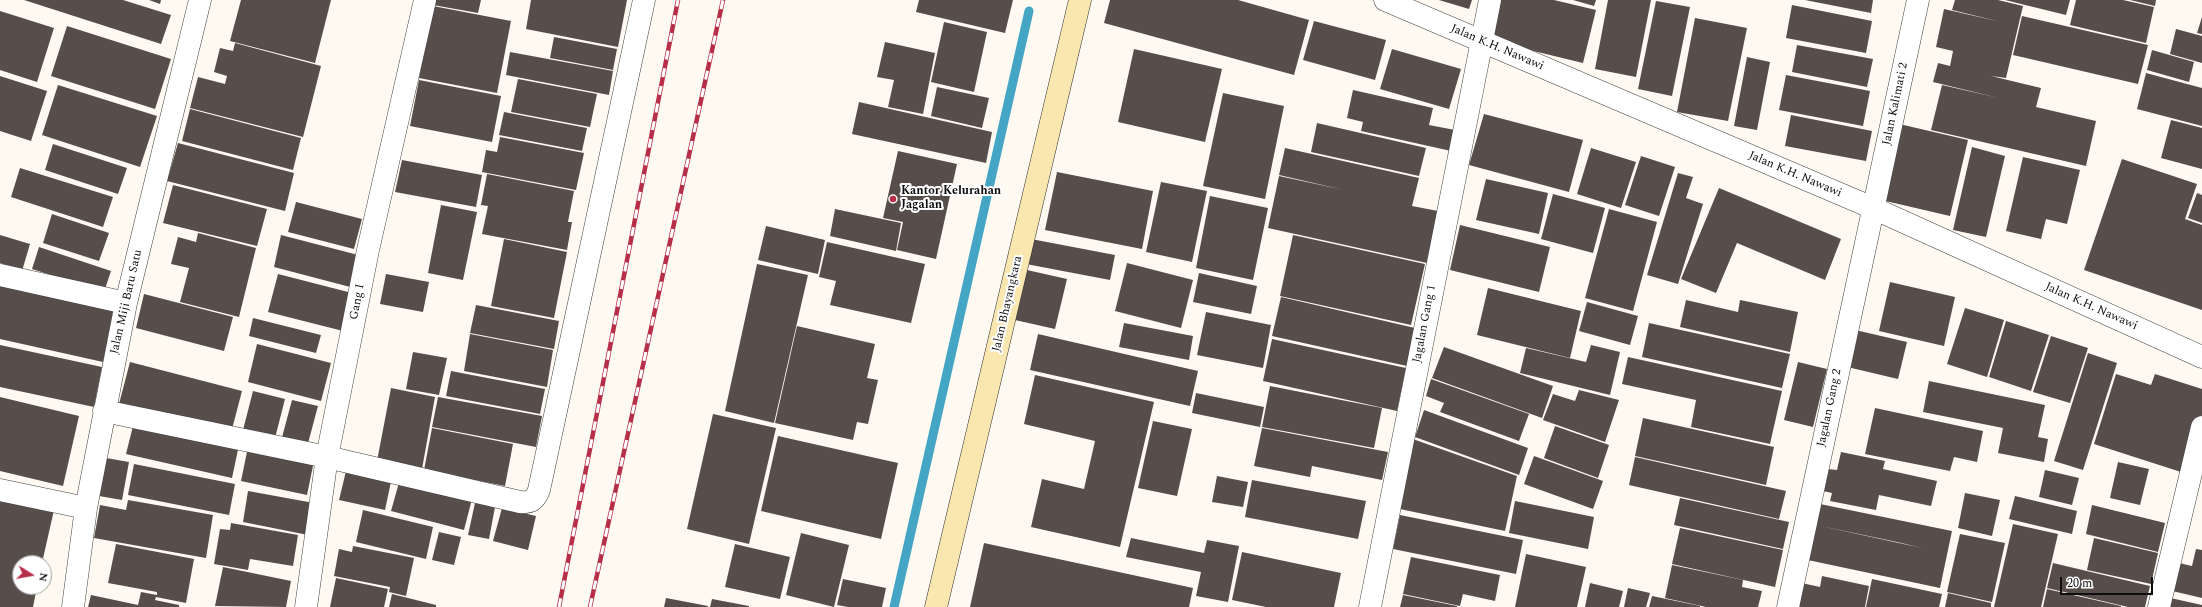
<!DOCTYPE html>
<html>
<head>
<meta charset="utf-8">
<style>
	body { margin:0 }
	#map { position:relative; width:2202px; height:607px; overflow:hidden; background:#fefaf1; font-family:Spectral,serif }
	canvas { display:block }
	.north { position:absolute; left:12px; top:555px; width:40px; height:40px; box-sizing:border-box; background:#fff; border:1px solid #9f9f9f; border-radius:50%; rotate:101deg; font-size:11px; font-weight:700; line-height:16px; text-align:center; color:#0e0e0e }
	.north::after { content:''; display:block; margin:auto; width:14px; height:18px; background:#b72e49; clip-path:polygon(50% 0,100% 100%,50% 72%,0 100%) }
	.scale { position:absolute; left:2060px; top:577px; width:93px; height:18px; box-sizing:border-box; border:2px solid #0e0e0e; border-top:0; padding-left:5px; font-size:12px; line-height:14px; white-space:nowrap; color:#0e0e0e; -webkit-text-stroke:3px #fff; paint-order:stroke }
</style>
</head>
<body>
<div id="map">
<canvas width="2202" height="607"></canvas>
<div class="north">N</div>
<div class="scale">20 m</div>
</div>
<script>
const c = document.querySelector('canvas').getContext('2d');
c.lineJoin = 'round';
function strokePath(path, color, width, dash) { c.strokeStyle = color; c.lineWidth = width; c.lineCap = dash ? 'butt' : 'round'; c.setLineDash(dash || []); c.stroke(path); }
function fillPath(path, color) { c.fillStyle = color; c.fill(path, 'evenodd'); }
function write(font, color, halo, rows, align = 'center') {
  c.font = font + ' Spectral,serif'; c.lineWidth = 4; c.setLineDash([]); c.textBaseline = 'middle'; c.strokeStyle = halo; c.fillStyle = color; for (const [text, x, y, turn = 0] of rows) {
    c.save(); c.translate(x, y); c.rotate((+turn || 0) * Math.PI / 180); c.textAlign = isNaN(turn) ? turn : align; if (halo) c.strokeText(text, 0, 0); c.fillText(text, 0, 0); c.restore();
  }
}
strokePath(new Path2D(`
	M894 607 1029 11`), '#44a5c5', 9);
fillPath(new Path2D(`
	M24 0H123L171 15 161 44Z
	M149 0H161L160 4Z
	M241 0H331L315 63 230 41Z
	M434 0H481L478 13 433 5Z
	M531 0H627L618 47 526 29Z
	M919 0H1013L1005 33 916 12Z
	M1110 0H1238L1309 20 1294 75 1104 23Z
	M1439 0H1472L1469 9Z
	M1498 0H1554L1596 10 1583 63 1488 40Z
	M1573 0H1596L1594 6Z
	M1608 0H1651L1636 77 1595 69Z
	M1805 0H1873L1871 13Z
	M1955 0H1998L2023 6 2006 78 1991 76 2041 88 2036 107 2096 121 2086 166 1931 130 1942 85 1999 98 1933 82 1938 63 1950 66 1953 51 1936 47 1944 9 2001 22 1952 10Z
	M2005 0H2070L2066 15Z
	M2076 0H2123L2154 7 2146 43 2070 25Z
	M2130 0H2156L2155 6Z
	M1656 1 1690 7 1672 96 1638 89Z
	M1792 5 1872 21 1866 53 1786 38Z
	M433 6 511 21 497 93 419 78Z
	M0 11 54 28 37 82 0 70Z
	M2022 16 2148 45 2138 84 2013 55Z
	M2202 17V34L2197 33Z
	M1695 18 1747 28 1728 121 1677 112Z
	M1314 21 1386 40 1375 80 1303 60Z
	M944 22 987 32 974 92 931 82Z
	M67 26 171 59 155 109 51 76Z
	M2176 29 2202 36V63L2170 54Z
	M554 37 617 49 613 70 550 58Z
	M885 42 935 53 923 114 888 107 894 80 877 77Z
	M235 43 321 66 303 137 190 108 198 77 225 84 227 76 214 72 220 48 233 51Z
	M1797 45 1873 59 1867 87 1792 72Z
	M1134 49 1222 69 1205 142 1118 122Z
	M1392 49 1461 69 1449 109 1380 89Z
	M2152 50 2194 62 2189 82 2147 70Z
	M510 52 613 71 609 95 506 75Z
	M1747 57 1770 62 1757 130 1734 126Z
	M2146 73 2202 88V126L2137 109Z
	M1786 75 1870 91 1863 126 1779 110Z
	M0 76 47 91 31 141 0 131Z
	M518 79 597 94 590 127 511 112Z
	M419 80 501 96 492 142 410 126Z
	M58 85 157 116 140 167 42 135Z
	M937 87 989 98 982 128 931 116Z
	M1353 90 1433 108 1429 125 1455 130 1451 151 1361 131 1363 122 1347 118Z
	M1223 93 1284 106 1265 199 1203 186Z
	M859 102 992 132 986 163 852 134Z
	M190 109 301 138 293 170 182 141Z
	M504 112 587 128 582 151 499 135Z
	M1484 114 1583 140 1569 192 1469 165Z
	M1791 115 1872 131 1866 161 1785 146Z
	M2171 120 2202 128V169L2161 158Z
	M1317 123 1426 148 1419 176 1311 152Z
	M1895 123 1968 140 1950 216 1877 199Z
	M500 137 584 153 576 190 482 172 486 150 497 152Z
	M178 143 294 173 285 211 167 181Z
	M53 144 127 168 118 194 45 170Z
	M1972 147 2005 156 1986 237 1953 230Z
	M1285 148 1419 178 1412 206 1438 211 1427 263 1268 228 1279 176 1344 190 1279 175Z
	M1591 148 1636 162 1621 208 1577 194Z
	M898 151 957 164 936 259 897 250 903 222 883 218Z
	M1641 156 1675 167 1659 216 1625 205Z
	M2023 157 2080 170 2067 224 2046 219 2041 239 2006 231Z
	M2122 159 2197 184 2185 219 2202 225V310L2084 270Z
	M402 160 482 175 476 207 395 192Z
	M20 168 113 197 103 227 11 197Z
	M1057 172 1153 191 1142 249 1045 230Z
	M1678 173 1693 177 1686 198 1703 204 1678 284 1647 275Z
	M487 174 574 191 568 222H572L567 250 482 234 488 206 481 205Z
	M1486 179 1548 193 1539 234 1476 220Z
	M1161 182 1207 191 1192 262 1146 252Z
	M173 185 267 209 257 246 163 223Z
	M1719 188 1841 239 1825 280 1737 243 1716 293 1681 279Z
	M2197 193 2202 195V223L2188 218Z
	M1553 194 1605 208 1593 253 1541 239Z
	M1210 196 1268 208 1253 280 1196 268Z
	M296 202 362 219 354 249 288 232Z
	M441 205 477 212 463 280 428 273Z
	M835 209 901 223 896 251 830 236Z
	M1609 209 1657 222 1633 311 1585 298Z
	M52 214 109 233 99 261 43 243Z
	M1460 225 1550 247 1539 292 1450 270Z
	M766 226 825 240 818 274 758 260Z
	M198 233 256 248 239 317 180 302 189 268 171 264 178 237 196 242Z
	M0 235 30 244 22 271 0 263Z
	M281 235 362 256 354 288 274 267Z
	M1293 235 1425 264 1411 325 1280 296Z
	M504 239 567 252 554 318 491 306Z
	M1031 239 1115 255 1110 280 1026 264Z
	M827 242 925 264 911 323 830 305 836 281 819 277Z
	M39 247 111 271 104 292 32 269Z
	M1127 263 1193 280 1181 328 1115 311Z
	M757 264 808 275 774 423 725 411Z
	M1027 270 1067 279 1055 329 1015 320Z
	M1199 273 1257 286 1251 314 1193 302Z
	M278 274 352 293 343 331 268 312Z
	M386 274 429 282 423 312 380 304Z
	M1890 282 1955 297 1944 346 1879 331Z
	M0 283 114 308 103 362 0 339Z
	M1488 288 1581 311 1570 358 1477 335Z
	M144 294 233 317 224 351 136 328Z
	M1281 297 1415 328 1407 366 1272 336Z
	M1686 300 1738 312 1740 300 1798 312 1790 352 1680 327Z
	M1587 302 1638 316 1630 345 1579 331Z
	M476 305 559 321 554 349 470 333Z
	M1965 308 2004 320 1987 377 1947 364Z
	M1206 312 1271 325 1263 368 1197 355Z
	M253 318 321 335 316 353 249 336Z
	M2006 321 2049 335 2031 391 1989 377Z
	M1124 323 1193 336 1189 360 1119 347Z
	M1649 323 1790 354 1782 388 1642 357Z
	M797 326 875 344 867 378 878 380 868 424 857 422 853 440 775 423Z
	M1851 329 1907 342 1898 379 1843 366Z
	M470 334 553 350 547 387 464 371Z
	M1038 334 1198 371 1190 406 1030 370Z
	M2051 336 2088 348 2070 403 2033 392Z
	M1272 339 1406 368 1397 411 1263 381Z
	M257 344 331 363 321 401 248 382Z
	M0 345 102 367 94 407 0 387Z
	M1591 345 1620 352 1610 395 1520 373 1526 348 1586 362Z
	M1444 347 1553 386 1542 418 1432 378Z
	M413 352 447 358 439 395 406 389Z
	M2088 353 2117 363 2083 470 2054 461Z
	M1628 357 1782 391 1770 444 1691 427 1696 400 1622 384Z
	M130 362 242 391 231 433 119 404Z
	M1798 362 1827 369 1813 427 1784 420Z
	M451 371 545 389 540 414 446 396Z
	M2116 374 2151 385 2155 374 2202 389V415L2184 473 2094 444Z
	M1035 375 1154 402 1120 547 1031 527 1042 479 1084 489 1095 441 1024 424Z
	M1431 379 1529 414 1519 441 1440 412 1444 403 1426 396Z
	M1929 381 2045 405 2038 437 2048 439 2044 462 1998 453 2003 428 1923 412Z
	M1270 386 1382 408 1374 448 1262 427Z
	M391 388 435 397 422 469 377 461Z
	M1579 390 1619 400 1605 442 1543 420 1553 394 1575 401Z
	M253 391 285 399 274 442 242 434Z
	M1196 393 1264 407 1260 427 1192 413Z
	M0 397 79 416 63 486 0 471Z
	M438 397 542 416 536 447 432 427Z
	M292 400 318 406 307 447 281 441Z
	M1875 408 1983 431 1977 462 1954 457 1950 471 1865 454Z
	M1424 410 1528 448 1519 475 1415 437Z
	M713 414 776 428 749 544 687 529Z
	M1643 418 1774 447 1766 485 1635 456Z
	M1153 421 1192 429 1177 496 1138 488Z
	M134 422 239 445 232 478 126 454Z
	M1555 426 1609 445 1598 478 1544 458Z
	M432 428 513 444 505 486 424 470Z
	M1262 428 1388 452 1382 480 1312 466 1310 477 1254 466Z
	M778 436 898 463 881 539 761 511Z
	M1410 438 1517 476 1505 531 1395 508Z
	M248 447 314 461 307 495 241 481Z
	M1841 452 1885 461 1883 469 1937 481 1931 506 1879 495 1876 510 1830 501 1832 493 1823 491 1828 469 1837 470Z
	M1534 456 1603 481 1593 509 1524 484Z
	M1635 457 1786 491 1779 519 1629 485Z
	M106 458 129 462 122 500 99 496Z
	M2118 462 2149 469 2140 505 2110 498Z
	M134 464 235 484 229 515 128 495Z
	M347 467 392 477 385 510 339 500Z
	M2045 470 2079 478 2072 505 2039 497Z
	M1217 476 1248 482 1243 507 1212 502Z
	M400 479 472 499 464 530 391 511Z
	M1252 480 1366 501 1358 539 1245 517Z
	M248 491 314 503 308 535 243 522Z
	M1965 493 2000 500 1992 536 1958 528Z
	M2015 496 2077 511 2072 534 2009 519Z
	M1680 498 1789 522 1783 549 1674 525Z
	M0 499 54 510 42 563H20V587H37L33 607H0Z
	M128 500 213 515 206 558 94 538 100 505 126 510Z
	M1515 501 1594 517 1588 549 1509 533Z
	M475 503 495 507 489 539 468 535Z
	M1815 503 1952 531 1940 588 1803 559ZM1816 525 1897 542 1922 548 1862 535Z
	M2092 505 2165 523 2158 552 2086 534Z
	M502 508 536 516 528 550 493 541Z
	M363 510 433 527 426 559 356 542Z
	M1400 515 1523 540 1516 574 1393 549Z
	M231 523 298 535 293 566 250 559 248 570 214 564 220 529 230 530Z
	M2013 524 2058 534 2041 607H1994Z
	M1680 528 1783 550 1775 587 1672 564Z
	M439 532 461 537 454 565 432 560Z
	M801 533 849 545 834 607 786 595Z
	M1960 534 2005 543 1992 602 1947 592Z
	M1131 538 1204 553 1207 540 1239 546 1228 602 1196 596 1201 572 1126 557Z
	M2094 538 2158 553 2151 584 2087 570Z
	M984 543 1193 588 1189 607H970Z
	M116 544 194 559 186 603 156 597 155 600 179 605V607H88L91 595 138 605 141 592 157 595V592L108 583Z
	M735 544 790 557 780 599 725 587Z
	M353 546 414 558 406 596 389 592 390 587 334 576 339 549 352 552Z
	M2196 549 2202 550V598L2168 590 2175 562 2192 566Z
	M1242 552 1341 573 1334 607H1266L1232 600Z
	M1526 554 1586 567 1577 607H1515Z
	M1411 557 1500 575 1495 601 1463 594 1460 606 1403 594Z
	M2053 563 2150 586 2145 607H2128L2047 588Z
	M1672 565 1743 580 1742 587 1762 591 1758 607H1706L1665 598Z
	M223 567 291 581 286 607 215 606Z
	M1822 576 1869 586 1865 607H1792L1797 582 1820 587Z
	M336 578 388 589 384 607H330Z
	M843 579 886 588 882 607H848L837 605Z
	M1872 579 1942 594 1939 607H1866Z
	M1590 583 1623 591 1619 607H1585Z
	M1628 588 1650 593 1646 607H1624Z
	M2047 589 2121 606V607H2043Z
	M1948 593 1991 603V607H1945Z
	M392 594 436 605V607H389Z
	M1403 595 1457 606V607H1400Z
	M1652 596 1700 606V607H1649Z
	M2166 597 2202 605V607H2164Z
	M666 598 708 606V607H664Z
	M712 599 749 606V607H710Z`), '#574e4b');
const street = new Path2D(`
	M1385 0 1873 208 2202 357
	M0 275 126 303
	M104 411 327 457 520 502C531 503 535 500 539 490L644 0
	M0 490 86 508
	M73 607 86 508 126 303 200 0
	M306 607 327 457 368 250 425 0
	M1370 607 1490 0
	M1788 607 1918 0
	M2159 607 2202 427`);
const secondary = new Path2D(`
	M936 607 1080 0`);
strokePath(street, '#414141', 23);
strokePath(secondary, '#303030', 23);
strokePath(street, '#fff', 22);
strokePath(secondary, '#fae7b0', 22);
const rail = new Path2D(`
	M559 607 678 0
	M590 607 723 0`);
strokePath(rail, '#b72e49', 4.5);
strokePath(rail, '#fff', 3, [9]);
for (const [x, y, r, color] of [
	[893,199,4,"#b72e49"]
]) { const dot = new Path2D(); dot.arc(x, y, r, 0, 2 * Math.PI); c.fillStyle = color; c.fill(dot); strokePath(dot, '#fff', 1.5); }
write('12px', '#0e0e0e', '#fff', [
	["Jalan K.H. Nawawi",1497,48,23],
	["Jalan Kalimati 2",1896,104,-78],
	["Jalan K.H. Nawawi",1795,175,23],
	["Jalan Miji Baru Satu",127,302,-77],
	["Gang I",358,302,-79],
	["Jalan Bhayangkara",1008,304,-77],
	["Jalan K.H. Nawawi",2091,307,24],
	["Jagalan Gang 1",1425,324,-79],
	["Jagalan Gang 2",1830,408,-78]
]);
write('bold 12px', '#0e0e0e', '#fff', [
	["Kantor Kelurahan",901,192],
	["Jagalan",901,206]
], 'left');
</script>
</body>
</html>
